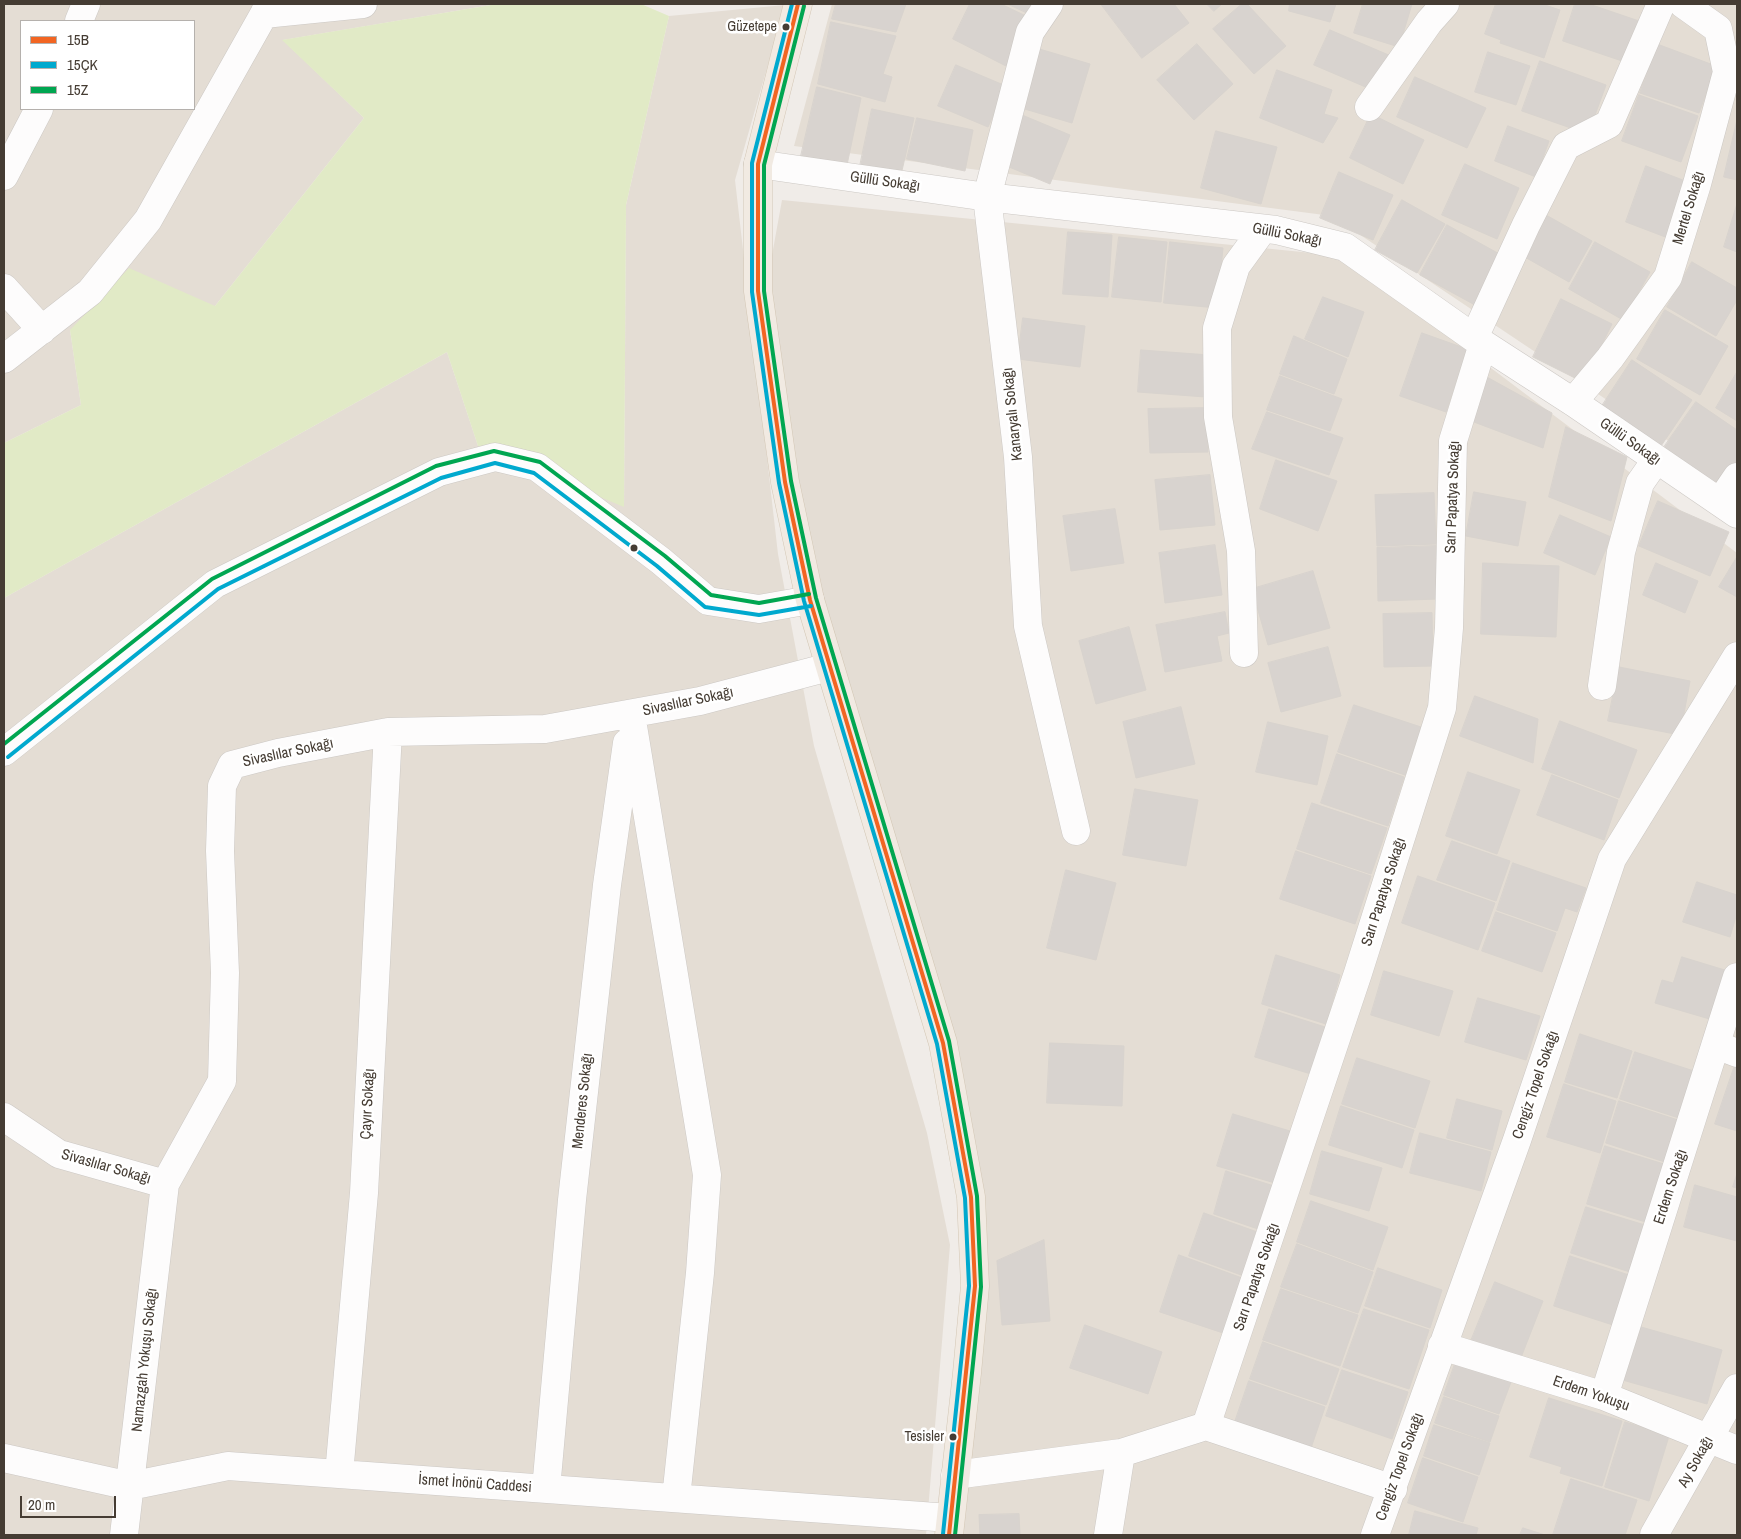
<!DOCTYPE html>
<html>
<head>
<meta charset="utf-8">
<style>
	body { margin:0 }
	#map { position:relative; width:1741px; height:1539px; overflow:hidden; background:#f0ece8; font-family:"Archivo Narrow",sans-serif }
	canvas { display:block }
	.frame { position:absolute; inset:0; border:5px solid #453c33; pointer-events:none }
	.legend { position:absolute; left:20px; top:20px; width:175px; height:90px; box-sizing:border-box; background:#fff; border:1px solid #b5b1ad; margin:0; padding:6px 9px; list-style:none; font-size:15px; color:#453c33 }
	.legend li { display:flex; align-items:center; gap:10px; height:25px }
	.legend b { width:25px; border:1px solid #b5b1ad }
	.scale { position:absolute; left:20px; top:1496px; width:96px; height:22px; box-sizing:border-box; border:2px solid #453c33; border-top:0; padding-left:6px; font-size:15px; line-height:18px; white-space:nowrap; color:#453c33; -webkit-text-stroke:4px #fff; paint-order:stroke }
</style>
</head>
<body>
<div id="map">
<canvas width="1741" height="1539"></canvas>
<div class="frame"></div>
<ul class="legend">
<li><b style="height:6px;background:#f26522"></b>15B</li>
<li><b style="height:6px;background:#00a9ce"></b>15ÇK</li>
<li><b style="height:6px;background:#00a651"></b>15Z</li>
</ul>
<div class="scale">20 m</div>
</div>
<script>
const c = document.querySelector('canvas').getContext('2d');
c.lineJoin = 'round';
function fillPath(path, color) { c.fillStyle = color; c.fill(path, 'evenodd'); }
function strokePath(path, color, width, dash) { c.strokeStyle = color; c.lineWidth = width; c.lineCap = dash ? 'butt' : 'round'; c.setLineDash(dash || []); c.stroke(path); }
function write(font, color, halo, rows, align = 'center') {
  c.font = font + ' "Archivo Narrow",sans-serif'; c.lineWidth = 5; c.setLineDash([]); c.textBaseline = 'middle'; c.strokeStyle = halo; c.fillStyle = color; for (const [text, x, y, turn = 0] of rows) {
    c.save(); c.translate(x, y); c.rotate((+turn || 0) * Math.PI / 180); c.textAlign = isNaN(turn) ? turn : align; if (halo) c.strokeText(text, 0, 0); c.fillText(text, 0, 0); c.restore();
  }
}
fillPath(new Path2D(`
	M4 4H497L283 40 364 118 215 306 70 330 81 405 4 443ZM21 21H194V109H21Z
	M832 4H1737V487L1332 216 794 146Z
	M785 5 735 180 778 554 814 746 927 1133 950 1245 926 1535H4V598L447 352 478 446 624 506 626 205 669 16Z
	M782 200 1342 256 1737 553V1535H951L982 1219 835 661 759 327Z`), '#e4ddd4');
fillPath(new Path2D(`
	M497 4H641L669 16 626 205 624 507 478 446 447 352 4 598V443L81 405 70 330 129 268 215 306 364 118 282 40Z`), '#e1eac6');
const building = new Path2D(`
	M836 4H906L896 32 832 19Z
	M970 4H1001L1030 18 1006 66 953 39Z
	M1008 4H1037L1032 15Z
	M1101 4H1174L1189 23 1142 58Z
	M1207 4H1222L1214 11Z
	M1242 4H1247L1286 46 1254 74 1213 29Z
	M1290 4H1336L1330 22 1289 11Z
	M1363 4H1412L1399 47 1354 33Z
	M1496 4H1542L1560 10 1544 58 1500 43 1501 40 1485 34Z
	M1575 4H1589L1639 21 1625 62 1563 41Z
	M831 22 896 36 883 74 892 77 885 102 818 84Z
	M1330 30 1391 56 1375 91 1314 65Z
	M1197 44 1233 84 1194 120 1157 80Z
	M1657 44 1716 66 1699 113 1640 93Z
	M1036 48 1090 64 1072 123 1018 107Z
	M1488 52 1530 66 1516 105 1475 92Z
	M1540 61 1606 85 1588 134 1522 111Z
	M956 65 1006 86 988 127 938 106Z
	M1277 70 1332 90 1324 114 1338 118 1323 143 1260 118Z
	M1415 77 1486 108 1467 148 1397 117Z
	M817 87 861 98 847 165 801 156Z
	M1639 95 1698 116 1681 162 1622 141Z
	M872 109 914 118 901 175 860 166Z
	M1371 114 1424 140 1403 184 1350 158Z
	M1022 115 1070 135 1050 184 1002 164Z
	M917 118 973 130 965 171 907 159Z
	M1737 120V180L1724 177Z
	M1508 126 1549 141 1536 177 1495 161Z
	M1216 131 1277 147 1261 204 1201 188Z
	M1465 164 1519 188 1497 239 1442 215Z
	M1646 166 1688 182 1668 238 1626 222Z
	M1339 172 1393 195 1373 240 1320 218Z
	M1402 200 1445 224 1417 273 1375 250Z
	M1737 204V252L1724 247Z
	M1546 215 1592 241 1569 282 1523 256Z
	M1447 225 1503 256 1475 305 1420 275Z
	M1068 232 1112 235 1108 297 1063 294Z
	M1119 237 1167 242 1161 302 1112 297Z
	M1170 242 1223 248 1217 308 1164 303Z
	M1595 242 1650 272 1623 320 1569 289Z
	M1692 262 1737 288V300L1716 336 1667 307Z
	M1323 297 1364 312 1348 357 1305 339Z
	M1561 299 1612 324 1583 382 1533 357Z
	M1665 310 1728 346 1700 395 1637 359Z
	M1023 318 1085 326 1080 367 1018 359Z
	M1422 333 1467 349 1446 412 1400 396Z
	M1294 336 1347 359 1334 394 1280 374Z
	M1141 350 1209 355 1206 397 1138 392Z
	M1632 360 1692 400 1659 449 1600 409Z
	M1737 372V421L1716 408Z
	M1280 376 1342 399 1330 431 1267 410Z
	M1485 376 1552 413 1543 448 1474 422Z
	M1696 402 1737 430V461L1719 488 1662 450Z
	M1207 408 1208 452 1150 453 1148 409Z
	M1267 412 1343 438 1329 475 1252 449Z
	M1566 427 1627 457 1611 521 1549 497Z
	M1276 460 1337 481 1318 531 1260 509Z
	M1210 475 1215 525 1160 530 1155 480Z
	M1474 492 1526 502 1518 546 1466 536Z
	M1434 493 1436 544 1377 546 1375 495Z
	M1658 501 1729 532 1710 576 1639 546Z
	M1115 509 1124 563 1071 571 1063 516Z
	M1560 515 1611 537 1595 575 1544 553Z
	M1215 545 1222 595 1165 603 1159 553Z
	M1436 546 1438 599 1378 601 1377 548Z
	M1737 557V597L1719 587Z
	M1483 563 1559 566 1556 637 1481 634Z
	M1656 563 1698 581 1685 613 1643 595Z
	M1313 571 1330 628 1268 645 1252 589Z
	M1225 612 1229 633 1217 636 1222 661 1165 672 1156 625Z
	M1432 613 1433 666 1384 667 1383 614Z
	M1129 627 1146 690 1096 704 1079 641Z
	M1328 647 1341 696 1281 712 1268 663Z
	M1619 667 1690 681 1680 735 1608 721Z
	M1475 696 1538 719 1533 763 1460 736Z
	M1354 705 1421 727 1405 775 1338 752Z
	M1181 707 1195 764 1136 778 1123 722Z
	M1560 721 1637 750 1619 798 1542 769Z
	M1268 722 1328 736 1317 785 1256 772Z
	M1337 754 1404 777 1388 826 1321 803Z
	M1468 772 1520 790 1497 854 1446 836Z
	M1552 775 1618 800 1604 840 1537 815Z
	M1135 789 1198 800 1186 866 1123 855Z
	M1312 803 1387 828 1371 874 1297 849Z
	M1452 841 1510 861 1496 901 1437 880Z
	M1296 851 1371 876 1355 924 1280 899Z
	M1513 863 1586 888 1577 912 1565 908 1557 931 1497 910Z
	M1066 870 1116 883 1096 960 1047 948Z
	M1418 876 1495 903 1478 950 1402 923Z
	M1697 882 1737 895V913L1730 937 1683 922Z
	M1496 912 1556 933 1542 972 1482 951Z
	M1276 955 1340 975 1326 1024 1262 1004Z
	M1682 957 1728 971 1713 1020 1655 1003 1662 980 1673 983Z
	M1384 971 1453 991 1439 1036 1371 1015Z
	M1478 998 1540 1016 1526 1060 1465 1042Z
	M1269 1009 1325 1027 1311 1074 1255 1057Z
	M1580 1034 1632 1051 1617 1098 1565 1082Z
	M1050 1043 1124 1046 1122 1106 1047 1103Z
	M1635 1052 1697 1072 1682 1119 1620 1099Z
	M1357 1058 1430 1081 1415 1128 1342 1104Z
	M1735 1065 1737 1066V1131L1715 1124Z
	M1564 1084 1616 1101 1600 1153 1547 1137Z
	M1457 1099 1502 1111 1492 1150 1447 1138Z
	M1619 1101 1681 1121 1668 1163 1606 1143Z
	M1341 1106 1414 1130 1402 1168 1329 1145Z
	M1233 1114 1290 1131 1275 1183 1217 1166Z
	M1420 1133 1491 1152 1481 1191 1410 1173Z
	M1605 1146 1667 1165 1649 1223 1587 1204Z
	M1322 1151 1382 1168 1369 1211 1310 1194Z
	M1226 1171 1274 1186 1261 1230 1214 1214Z
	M1737 1174V1188L1733 1187Z
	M1695 1185 1737 1197V1241L1684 1227Z
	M1311 1201 1388 1227 1373 1270 1297 1242Z
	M1586 1207 1648 1226 1633 1273 1571 1253Z
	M1204 1213 1260 1233 1244 1276 1189 1256Z
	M1044 1240 1050 1321 1002 1325 997 1261Z
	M1297 1244 1373 1272 1358 1313 1281 1287Z
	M1179 1255 1242 1278 1223 1333 1160 1312Z
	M1570 1256 1632 1276 1616 1326 1554 1306Z
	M1378 1268 1442 1290 1430 1328 1365 1306Z
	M1495 1282 1543 1301 1520 1360 1471 1341Z
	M1281 1289 1358 1315 1340 1366 1263 1340Z
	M1364 1309 1429 1330 1409 1389 1343 1367Z
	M1085 1325 1162 1352 1148 1394 1070 1368Z
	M1634 1325 1722 1350 1707 1404 1619 1379Z
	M1263 1342 1339 1369 1326 1405 1250 1379Z
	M1455 1364 1511 1382 1499 1414 1444 1395Z
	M1342 1370 1408 1392 1392 1439 1326 1416Z
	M1249 1381 1325 1407 1311 1448 1235 1422Z
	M1444 1397 1499 1416 1490 1442 1435 1423Z
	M1549 1398 1622 1421 1602 1486 1560 1473 1562 1467 1530 1457Z
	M1625 1422 1669 1436 1649 1501 1605 1487Z
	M1434 1425 1490 1443 1479 1475 1424 1456Z
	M1423 1458 1478 1477 1463 1522 1408 1503Z
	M1571 1479 1637 1500 1625 1535H1553Z
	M1415 1511 1478 1528 1476 1535H1409Z
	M1019 1514 1020 1535H980L979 1515Z
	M1523 1528 1542 1534 1545 1535H1520Z`);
fillPath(building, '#d8d3cf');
strokePath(building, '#d8d3ce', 1);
const minor = new Path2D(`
	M1049 4 1030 32 987 197 1018 457 1028 626 1076 831
	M264 14 363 4
	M79 21 86 4
	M1369 107 1429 22 1445 4
	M758 164 987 197 1276 230 1345 247 1474 338 1573 402 1737 514
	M4 176 39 109
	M4 288 42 330
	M1474 338 1526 225 1566 146 1609 124 1661 4
	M4 359 90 292 148 220 264 14 269 4
	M1573 402 1610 358 1668 277 1697 184 1727 72 1718 29 1683 4
	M1720 502 1737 477
	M1244 653 1241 551 1218 417 1217 328 1236 266 1263 229
	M1602 686 1621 552 1640 483 1656 460
	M631 714 707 1175 700 1273 676 1498
	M4 752 215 584 439 472 495 457 537 467 661 561 708 601 759 609 810 600
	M1716 1045 1737 1053
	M4 1117 59 1154 165 1184
	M1442 1346 1604 1396 1737 1450
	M1604 1396 1737 977
	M1206 1426 1358 973 1442 708 1449 628 1453 441 1483 344
	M4 1458 130 1486 228 1466 950 1518
	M339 1474 364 1193 388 732
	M955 1475 1121 1453 1206 1426 1393 1489
	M546 1489 572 1200 607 885 627 743
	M124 1535 165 1184 222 1081 225 973 220 851 222 786 232 765 278 753 388 732 545 729 700 701 829 667
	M1108 1535 1121 1453
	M1375 1535 1517 1140 1612 859 1737 656
	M1654 1535 1737 1388`);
const major = new Path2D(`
	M798 4 758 164V291L785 482 810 600 943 1043 971 1197 975 1286 967 1373 949 1535`);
strokePath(minor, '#ccc8c4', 29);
strokePath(major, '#d2c6b4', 29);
strokePath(minor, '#fdfcfc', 28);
strokePath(major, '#f1eae2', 28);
strokePath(new Path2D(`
	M798 4 758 164V291L785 482 810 600 943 1043 971 1197 975 1286 949 1535`), '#f26522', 4);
strokePath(new Path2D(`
	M792 4 752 163V292L779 483 804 601 937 1044 965 1198 969 1286 943 1534
	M8 757 218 589 441 478 495 463 534 473 657 566 705 607 759 615 811 606`), '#00a9ce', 4);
strokePath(new Path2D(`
	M804 6 764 165V291L791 481 816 598 949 1041 977 1196 981 1287 955 1535
	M4 744 212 579 436 466 494 451 540 462 665 556 711 595 759 603 809 594`), '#00a651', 4);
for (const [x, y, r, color] of [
	[786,27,4.5,"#453c33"],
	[634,548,4.5,"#453c33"],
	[953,1437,4.5,"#453c33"]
]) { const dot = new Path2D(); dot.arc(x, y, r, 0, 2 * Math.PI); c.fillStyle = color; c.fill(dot); strokePath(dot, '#fff', 2); }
write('14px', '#453c33', '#fff', [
	["Güzetepe",777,27],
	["Tesisler",944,1437]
], 'right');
write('15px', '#453c33', '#fff', [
	["Güllü Sokağı",885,182,8],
	["Mertel Sokağı",1689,208,-73],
	["Güllü Sokağı",1287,235,11],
	["Kanaryalı Sokağı",1013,414,-96],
	["Güllü Sokağı",1630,442,35],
	["Sarı Papatya Sokağı",1453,497,-88],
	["Sivaslılar Sokağı",688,702,-12],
	["Sivaslılar Sokağı",288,753,-12],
	["Sarı Papatya Sokağı",1384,892,-72],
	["Cengiz Topel Sokağı",1536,1085,-71],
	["Menderes Sokağı",583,1101,-84],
	["Çayır Sokağı",368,1104,-87],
	["Sivaslılar Sokağı",106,1167,16],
	["Erdem Sokağı",1671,1187,-72],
	["Sarı Papatya Sokağı",1257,1277,-71],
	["Namazgah Yokuşu Sokağı",145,1360,-84],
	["Erdem Yokuşu",1591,1394,19],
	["Ay Sokağı",1696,1462,-61],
	["Cengiz Topel Sokağı",1400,1467,-70],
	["İsmet İnönü Caddesi",475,1484,4]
]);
</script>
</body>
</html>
